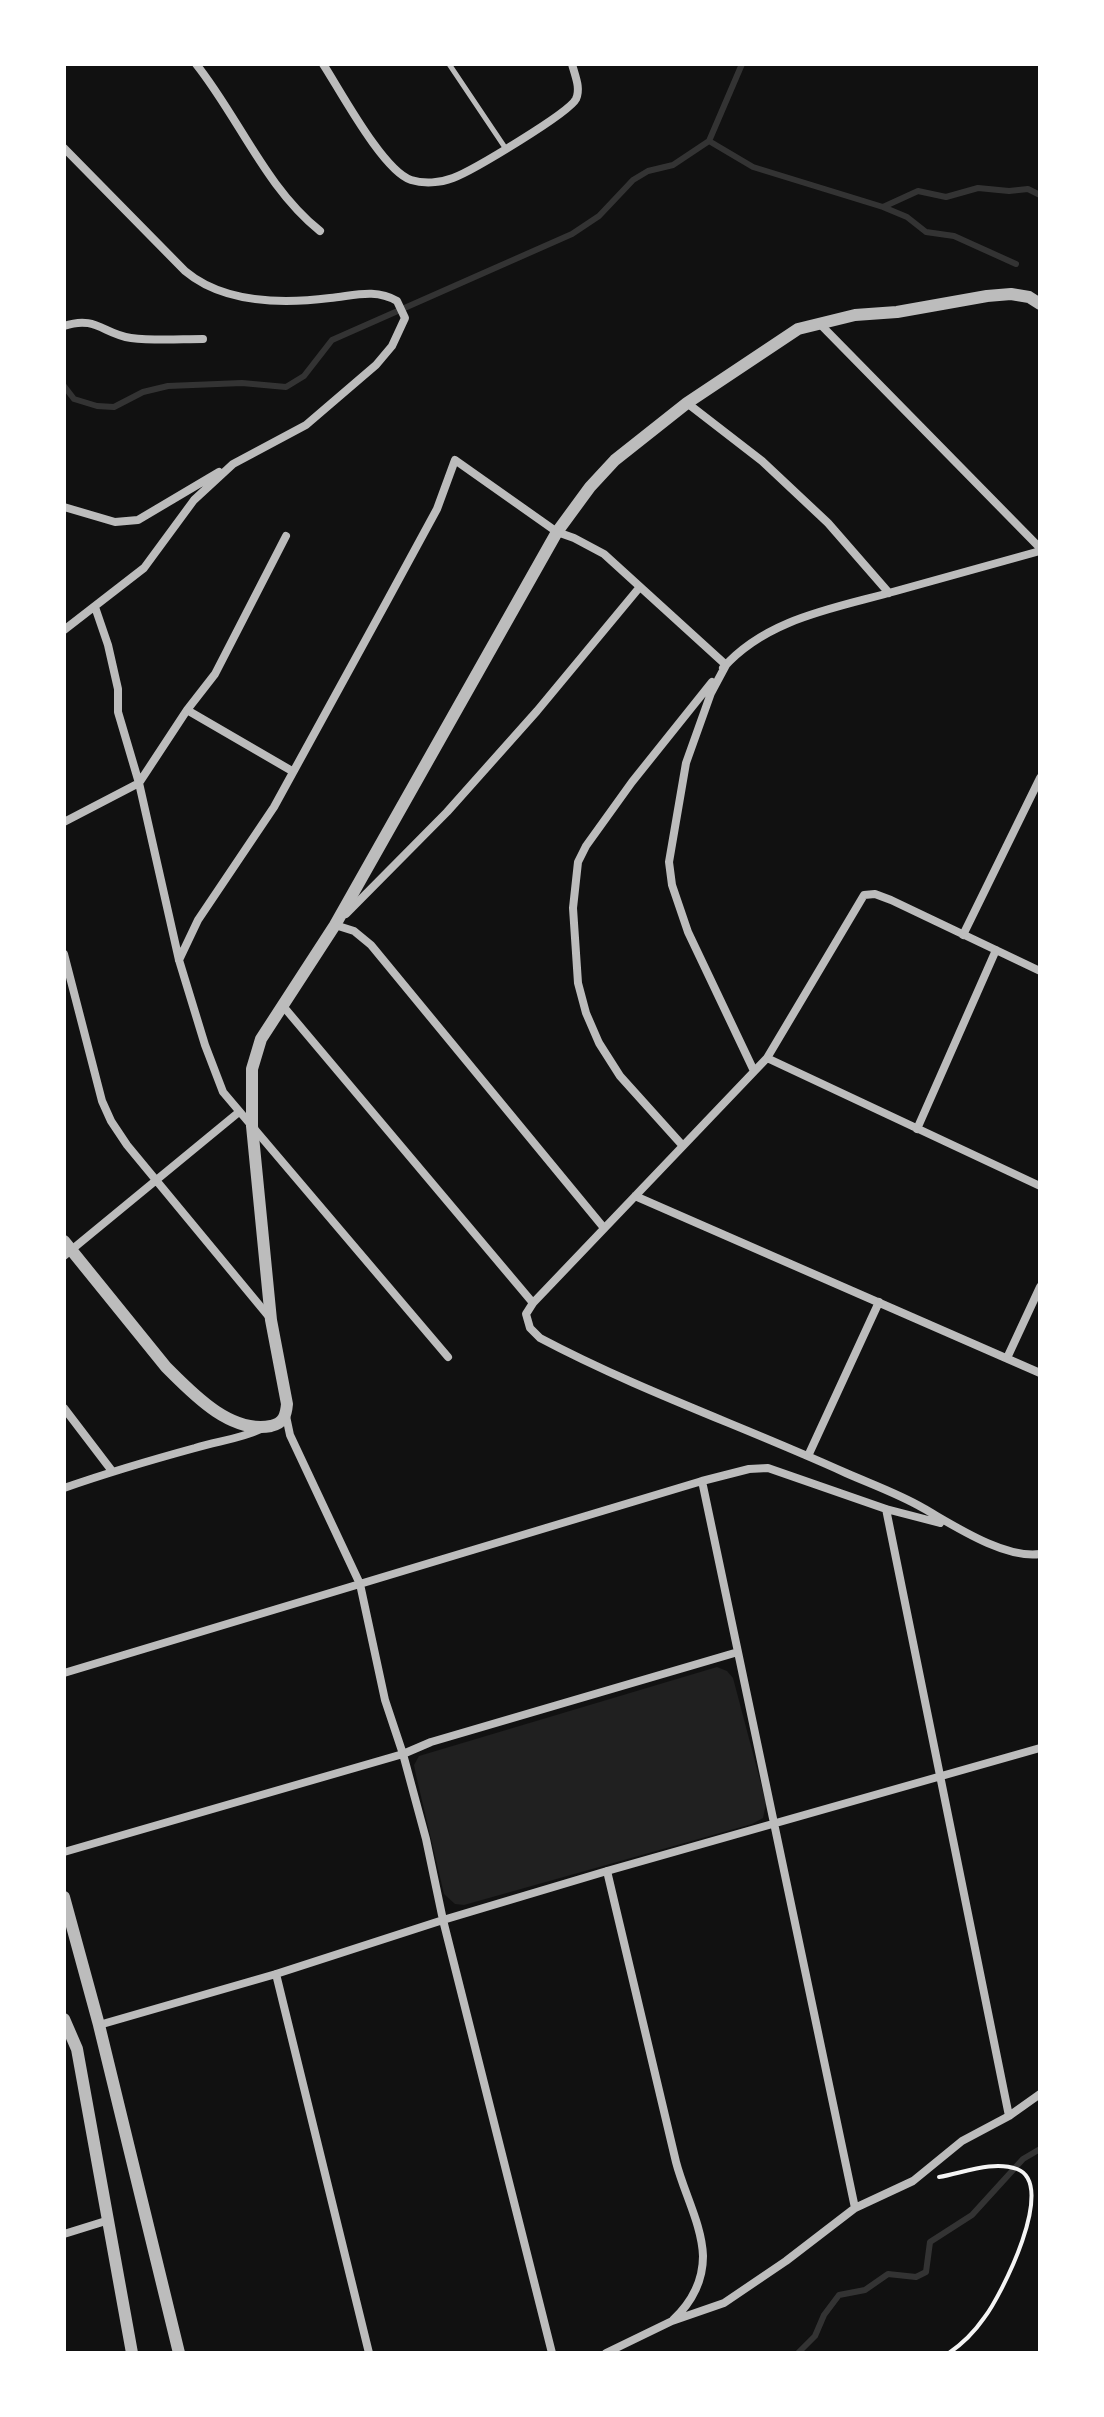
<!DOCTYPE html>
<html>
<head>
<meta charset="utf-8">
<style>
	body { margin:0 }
	#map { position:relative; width:1104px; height:2417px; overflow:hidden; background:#111; font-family:"PT Sans",sans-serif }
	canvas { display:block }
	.frame { position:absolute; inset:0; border:66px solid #fff; pointer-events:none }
</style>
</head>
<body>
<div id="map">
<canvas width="1104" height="2417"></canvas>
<div class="frame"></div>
</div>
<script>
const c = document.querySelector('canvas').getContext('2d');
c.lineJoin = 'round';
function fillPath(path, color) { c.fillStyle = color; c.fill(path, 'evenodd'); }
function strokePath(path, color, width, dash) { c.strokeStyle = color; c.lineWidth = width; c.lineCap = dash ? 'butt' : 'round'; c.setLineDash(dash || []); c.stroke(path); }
fillPath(new Path2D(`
	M717 1667 727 1671 733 1678 766 1803 763 1818 752 1824 464 1905 455 1904 444 1894 416 1775 414 1765 419 1756Z`), '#202020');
strokePath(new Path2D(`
	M709 141 753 167 883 207 918 191 946 197 978 188 1009 191 1028 189 1040 195
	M883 207 907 217 926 232 954 236 1016 264
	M64 386 74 399 97 406 114 407 143 392 168 386 242 383 286 387 304 376 332 340 572 234 599 216 633 180 648 171 673 165 709 141 742 64
	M798 2353 815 2336 824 2315 839 2295 865 2290 888 2274 916 2277 926 2272 930 2242 972 2215 1023 2159 1040 2149`), '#333', 6);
strokePath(new Path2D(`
	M939 2177C963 2173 993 2160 1017 2169 1058 2184 1001 2296 984 2318 975 2331 962 2344 949 2353`), '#f5f5f5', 4);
strokePath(new Path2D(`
	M449 64 506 149`), '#bcbcbc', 5);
strokePath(new Path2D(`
	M196 64C239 118 266 188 320 231
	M323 64C340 90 383 171 411 180 424 184 440 183 453 178 472 171 569 113 576 99 581 88 575 76 572 64
	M64 148 185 271C223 303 282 304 330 298 353 296 375 288 397 301L405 318 392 346 376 365 306 425 233 464 194 500 144 568 64 630
	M819 323 1040 548
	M64 326C96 315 103 334 131 338 155 341 180 339 203 339
	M687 403 762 461 828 523 889 593
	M64 507 115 522 138 520 219 472
	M95 607 108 645 118 689V712L139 783 179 960 205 1045 223 1092 448 1357
	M723 668C767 618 836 608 896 591 944 578 992 564 1040 551
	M187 710 292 771
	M64 822 139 783 187 710 215 674 286 536
	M346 914 447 812 537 711 639 588
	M336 923 335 925 354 931 371 945 604 1228
	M963 935 1040 778
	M64 954 102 1101 111 1121 127 1145 270 1318
	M179 960 198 920 274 807 387 601 437 509 455 460 557 532 574 538 604 554 726 665 711 693 686 763 669 862 672 885 688 932 754 1071
	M283 1006 533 1303 526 1314 530 1328 540 1338C638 1390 745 1427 846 1473 871 1484 899 1494 923 1508 953 1525 1004 1559 1040 1554
	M767 1058 1040 1186
	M917 1129 996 950
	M683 1146 620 1076 599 1043 586 1013 578 983 573 908 578 862 586 846 632 782 712 682
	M635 1196 1040 1373
	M64 1256 239 1112
	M533 1303 767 1058 864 895 875 894 891 900 1040 971
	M1007 1358 1040 1287
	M64 1408 112 1471
	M286 1416 290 1435 360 1584 385 1700 403 1754 426 1839 443 1920 552 2353
	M808 1456 879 1302
	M702 1481 855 2208
	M64 1488C107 1473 151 1460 195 1448 218 1441 240 1439 261 1429
	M886 1509 1009 2116
	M64 1673 702 1481 749 1469 768 1468 886 1509 940 1523
	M64 1852 403 1754 431 1742 738 1652
	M607 1871C630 1968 653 2065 676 2162 684 2193 702 2225 703 2256 703 2282 691 2303 673 2320
	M276 1974 369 2353
	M99 2025 276 1974 443 1920 607 1871 1040 1748
	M64 2234 109 2220
	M606 2353 672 2321 724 2303 786 2261 855 2208 913 2181 962 2141 1009 2116 1040 2094`), '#bcbcbc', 8);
strokePath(new Path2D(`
	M64 1241 166 1367C192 1393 230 1434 271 1426 284 1423 286 1415 287 1404L271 1320 252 1126V1069L261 1039 335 925 557 532 590 487 615 460 687 403 798 329 855 315 897 312 987 296 1011 294 1029 297 1040 304
	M64 1897 99 2025 179 2353
	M64 2019 77 2049 132 2353`), '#bcbcbc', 12);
</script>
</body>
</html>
